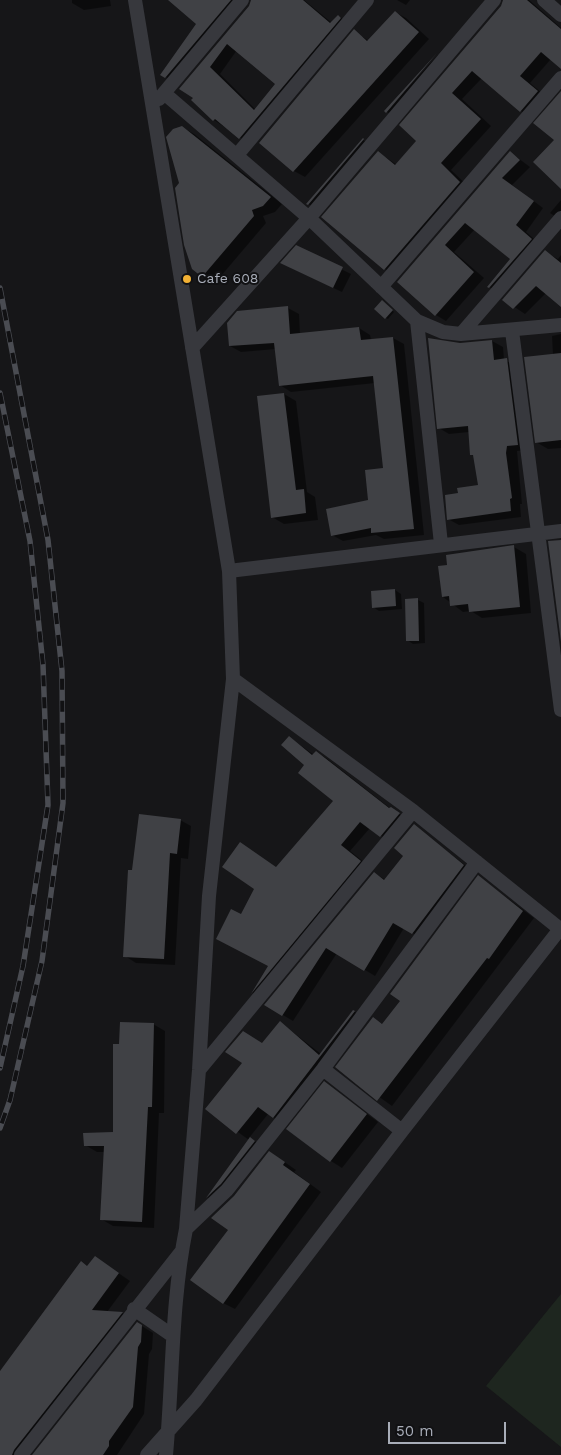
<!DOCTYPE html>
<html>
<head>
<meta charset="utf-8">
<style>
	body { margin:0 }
	#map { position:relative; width:561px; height:1455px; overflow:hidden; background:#161618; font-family:"Work Sans",sans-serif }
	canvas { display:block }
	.scale { position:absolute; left:388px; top:1422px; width:118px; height:22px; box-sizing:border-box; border:2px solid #a8adb8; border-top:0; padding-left:6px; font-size:15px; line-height:18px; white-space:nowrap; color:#a8adb8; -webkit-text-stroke:4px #111113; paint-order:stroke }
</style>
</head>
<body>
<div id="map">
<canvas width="561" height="1455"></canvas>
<div class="scale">50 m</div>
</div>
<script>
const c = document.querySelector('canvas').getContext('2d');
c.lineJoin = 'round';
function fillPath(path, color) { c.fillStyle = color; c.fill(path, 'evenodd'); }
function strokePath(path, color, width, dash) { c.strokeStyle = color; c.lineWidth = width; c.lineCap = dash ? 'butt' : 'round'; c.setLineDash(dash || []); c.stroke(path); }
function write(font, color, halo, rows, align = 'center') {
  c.font = font + ' "Work Sans",sans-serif'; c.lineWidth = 4; c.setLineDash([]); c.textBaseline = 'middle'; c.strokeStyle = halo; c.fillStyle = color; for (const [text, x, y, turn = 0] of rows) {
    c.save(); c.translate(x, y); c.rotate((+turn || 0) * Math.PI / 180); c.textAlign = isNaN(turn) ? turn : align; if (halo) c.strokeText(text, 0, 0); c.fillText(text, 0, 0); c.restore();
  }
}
fillPath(new Path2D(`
	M561 1294V1447L486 1386Z`), '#1e261f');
fillPath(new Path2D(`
	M72 0H110L111 6 84 10 72 3Z
	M170 0H245L175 83 166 77 198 24Z
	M251 0H304L332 23 338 16 348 22 250 144 214 120 194 98 181 88 250 6ZM237 50 277 84 256 110 220 74Z
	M397 0H410L406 5Z
	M503 0H529L561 28V68L551 59 530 83 548 98 531 118 521 111 482 78 462 99 491 126 451 170 470 188 395 275 385 269 378 152 397 165 418 141 502 6Z
	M395 12 406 18 429 39 305 177 294 171 260 143 354 31 369 41Z
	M438 55 448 61 399 119 387 112 386 111Z
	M182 127 194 134 282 204 275 212 263 216 266 223 215 283 193 268 180 183Z
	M363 140 375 147 321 211 308 204Z
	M510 152 530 167 512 185 543 208 526 232 541 245 500 293 489 287 512 259 475 229 454 252 484 278 446 321 436 315 399 281Z
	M561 200V220L550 213Z
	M297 247 351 274 342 292 291 268Z
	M545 252 558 259 561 255V305L546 293 525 314 504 300Z
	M385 303 394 312 388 319 386 318Z
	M288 308 299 314 300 334 359 328 370 335 371 340 393 338 404 344 424 535 384 539 376 535 343 541 332 535 369 501 384 469 375 383 291 392 280 385 276 349 241 352 230 346Z
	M561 334V448L548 449 536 442 553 355 552 336Z
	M492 341 503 347 504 360 517 366 528 450 517 451 522 504H520L521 517 459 525 448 519 460 494 479 486 475 457 471 454 469 432 449 434 439 428 460 344Z
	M284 394 296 401 307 492 315 497 318 520 284 524 272 517 259 398Z
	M514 547 526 554 531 613 482 618 471 611 463 612 443 597Z
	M395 590 401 594 402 609 379 611 373 607Z
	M418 600 424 603 425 643 413 644 407 640Z
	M289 737 314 755 316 752 326 758 391 809 409 820 390 842 370 828 350 851 370 867 261 998 252 993 270 966 242 916 277 868 334 801 306 765Z
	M180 820 191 826 188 859 181 858 175 965 136 963 125 956 133 871Z
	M414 826 474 872 423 939 404 928 375 976 337 953 293 1021 266 1005 374 873 386 880 405 855Z
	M479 877 534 918 392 1106 337 1067 373 1019 384 1025 401 1001Z
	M353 1011 365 1018 284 1124 268 1114 249 1138 262 1145 219 1204 208 1198 249 1140 206 1109 281 1023 321 1054Z
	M153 1024 165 1031 164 1113H159L154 1228 113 1226 101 1219 105 1152H97L85 1145 114 1134 121 1045Z
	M325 1083 378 1122 342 1168 331 1161Z
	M270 1152 296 1170 294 1172 321 1192 235 1309 223 1303 235 1196Z
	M95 1257 130 1281 107 1312 122 1313 133 1320 26 1455H0V1371Z
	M137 1323 153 1333 152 1349 149 1354 144 1414 117 1455H34Z`), '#0007');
fillPath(new Path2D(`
	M168 0H231L165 78 160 75 196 24Z
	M251 0H303L330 23 338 15 341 18 239 139 215 119 213 121 191 100 193 98 179 89 249 6ZM227 44 275 84 254 110 210 67Z
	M503 0H527L561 29V69L541 52 520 76 538 91 520 112 472 71 452 93 481 119 441 163 460 182 384 270 321 217 378 151 395 165 416 141 399 125 501 6Z
	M395 11 419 32 293 172 259 143 354 29 367 41Z
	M437 53 386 113 384 111Z
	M561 91V189L533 162 554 140 533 123Z
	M182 126 271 197 263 206 252 210 254 216 202 277 192 269 184 245 175 188 179 183 166 137 173 129Z
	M363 138 364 139 308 205 306 204Z
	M510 151 520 160 502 178 534 201 516 225 532 239 489 288 487 287 510 259 465 223 445 245 474 272 435 316 397 282Z
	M296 245 343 267 333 288 280 263Z
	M545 250 561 263V307L536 286 513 309 502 300Z
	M382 300 393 310 385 319 374 309Z
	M288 306 290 334 359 327 361 340 393 337 414 529 371 533V528L331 536 326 509 368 500 365 470 383 468 373 376 279 386 274 343 229 346 227 323 237 311Z
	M428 338 460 343 492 340 494 360 507 358 518 445 507 446 506 453 512 498 510 499 511 511 447 520 445 495 458 493 457 488 478 485 473 455H470L468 426 437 429Z
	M561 353V440L535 443 524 357Z
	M284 393 296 490 304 489 306 513 271 518 257 396Z
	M561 540V642L548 541Z
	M514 545 520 607 469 612 468 604 450 606 449 596 442 597 438 566 447 565 446 555Z
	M395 589 396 606 372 608 371 591Z
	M418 598 419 641H406L405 599Z
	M289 736 312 755 316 751 389 808 391 807 400 813 380 837 360 822 341 845 361 861 251 994 268 966 216 939 231 909 241 914 254 889 222 867 240 842 276 867 333 801 298 773 304 765 281 745Z
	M139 814 181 819 177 854 170 853 164 959 123 957 128 870H132Z
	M414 824 464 865 412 934 393 923 364 971 326 948 282 1016 264 1005 374 872 384 880 403 856 394 848Z
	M478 875 523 911 489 959 487 958 377 1101 335 1067 373 1017 382 1024 400 1001 390 994Z
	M353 1010 355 1011 273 1118 258 1107 236 1134 205 1109 242 1063 225 1052 243 1031 262 1043 280 1021 319 1055Z
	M120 1022 154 1023 152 1107H148L142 1222 100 1220 104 1146H84L83 1133 113 1132V1044H119Z
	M324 1081 367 1114 330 1162 286 1129Z
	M250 1137 255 1141 221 1184 206 1198Z
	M269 1151 285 1162 283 1165 310 1184 223 1304 190 1280 228 1230 211 1218 234 1196Z
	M95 1256 119 1273 92 1310 123 1312 14 1450 12 1455H0V1371L81 1261 87 1266Z
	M137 1322 142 1325 141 1342 138 1347 133 1407 109 1441V1446L103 1455H32Z`), '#404145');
strokePath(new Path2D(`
	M135 0 229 571 233 679 209 896 199 1070 186 1229C171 1303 173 1380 166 1455
	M544 0 561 15
	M164 93 309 218 417 321 443 332 461 334 561 325
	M159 99 242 0
	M237 155 367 0
	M381 287 561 78
	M417 321 441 544
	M512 331 561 710
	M461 334 561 218
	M192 348 309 218 494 0
	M229 571 561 531
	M323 1069 402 1131
	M199 1070 413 811
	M186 1229 227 1190 323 1069 477 862
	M134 1309 173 1336
	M21 1455 181 1252
	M147 1455 196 1400 402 1131 560 929 413 811 233 679`), '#37383d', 14);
const rail = new Path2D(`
	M0 288 48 540 62 671 63 803 42 961 10 1100 0 1128
	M0 393 30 541 43 665 48 805 23 966 0 1068`);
strokePath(rail, '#4a4c52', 5.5);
strokePath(rail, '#111113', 4, [11]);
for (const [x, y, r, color] of [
	[187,279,5,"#f2b134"]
]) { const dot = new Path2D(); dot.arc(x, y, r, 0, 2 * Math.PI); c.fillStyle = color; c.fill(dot); strokePath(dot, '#111113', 2); }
write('14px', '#a8adb8', '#111113', [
	["Cafe 608",197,279]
], 'left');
</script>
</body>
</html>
